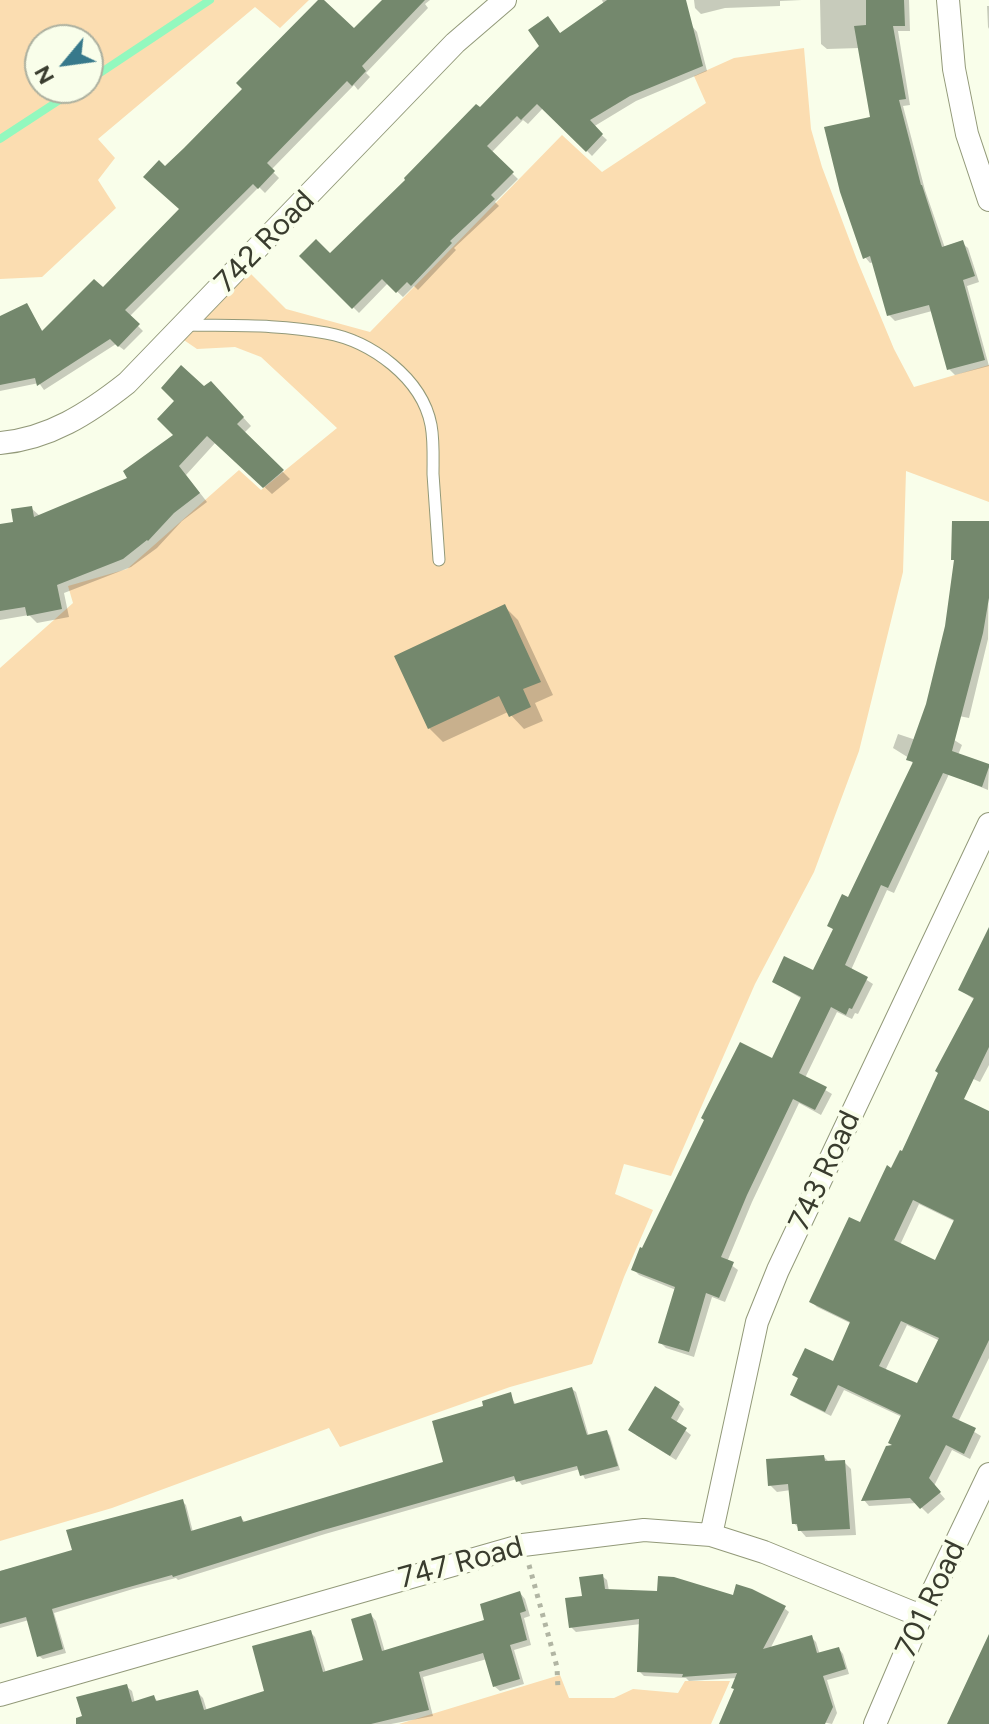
<!DOCTYPE html>
<html>
<head>
<meta charset="utf-8">
<style>
	body { margin:0 }
	#map { position:relative; width:989px; height:1724px; overflow:hidden; background:#f9feea; font-family:Figtree,sans-serif }
	canvas { display:block }
	.north { position:absolute; left:24px; top:24px; width:80px; height:80px; box-sizing:border-box; background:#f9feea; border:2px solid #acb09f; border-radius:50%; rotate:241deg; font-size:22px; font-weight:700; line-height:32px; text-align:center; color:#393c2e }
	.north::after { content:''; display:block; margin:auto; width:28px; height:36px; background:#37798b; clip-path:polygon(50% 0,100% 100%,50% 72%,0 100%) }
</style>
</head>
<body>
<div id="map">
<canvas width="989" height="1724"></canvas>
<div class="north">N</div>
</div>
<script>
const c = document.querySelector('canvas').getContext('2d');
c.lineJoin = 'round';
function fillPath(path, color) { c.fillStyle = color; c.fill(path, 'evenodd'); }
function strokePath(path, color, width, dash) { c.strokeStyle = color; c.lineWidth = width; c.lineCap = dash ? 'butt' : 'round'; c.setLineDash(dash || []); c.stroke(path); }
function write(font, color, halo, rows, align = 'center') {
  c.font = font + ' Figtree,sans-serif'; c.lineWidth = 8; c.setLineDash([]); c.textBaseline = 'middle'; c.strokeStyle = halo; c.fillStyle = color; for (const [text, x, y, turn = 0] of rows) {
    c.save(); c.translate(x, y); c.rotate((+turn || 0) * Math.PI / 180); c.textAlign = isNaN(turn) ? turn : align; if (halo) c.strokeText(text, 0, 0); c.fillText(text, 0, 0); c.restore();
  }
}
fillPath(new Path2D(`
	M0 0H309L280 28 255 7 98 139 115 158 98 180 116 208 42 277 0 279ZM88 40V88H40V40Z
	M804 48 811 129 822 167 857 260 894 349 914 387 989 365V502L906 471 903 572 859 751 814 872 755 984 671 1176 624 1164 615 1194 653 1210 624 1277 592 1364 510 1387 340 1447 329 1428 112 1508 0 1541V668L73 603 68 586 127 569 239 470 261 490 337 428 261 357 235 347 197 349 175 334 243 266 286 309 370 332 562 135 602 172 706 103 694 76 734 58Z
	M560 1675 569 1698H614L633 1689 678 1693 685 1681H730L711 1724H399Z`), '#fbddb1');
fillPath(new Path2D(`
	M321 0 354 31 385 0H430L425 4 428 8 366 73 370 77 358 90 354 85 271 170 279 178 265 193 259 187 129 317 143 331 124 350 116 344 44 390 39 383 0 391V318L26 305 43 332 103 290 182 209 165 168 244 89Z
	M602 0H670L697 32 707 71 636 101 593 127 607 140 592 156 544 107 528 124 523 120 491 153 518 179 495 202 499 206 454 248 456 250 418 290 414 286 403 297 388 283 359 313 302 256H330L542 46 548 18 561 35 604 5Z
	M694 0H802L780 1V6L725 8 701 14 695 8Z
	M820 0H909L910 31H898L910 105 903 106 925 190 945 248 962 243 968 248 979 282 967 286 989 366 955 375 949 369 932 311 895 321 889 315 874 262 870 263 865 257 872 118 860 48 827 49 821 44Z
	M987 6H989V29L988 27Z
	M204 389 219 391 251 426 244 433 290 479 272 494 216 442 186 475 207 502 182 521 157 548 131 567 64 593 69 617 37 623 29 615 0 620V526L15 523 31 508 40 516 131 479 176 435Z
	M989 523 988 639 969 718 954 715 948 736 962 745 958 755 989 766 988 790 949 774 894 893 887 890 851 970 873 984 858 1014 855 1013 852 1019 837 1012 805 1078 832 1094 821 1115 799 1103 752 1202 727 1262 738 1270 725 1302 712 1297 694 1357 666 1348 660 1342 676 1290 639 1275 633 1269 643 1250 773 1060 802 999 774 982 814 973 835 931 830 926 849 899 914 765 909 758 893 748 898 734 916 740 928 704 946 626 956 562 953 559Z
	M505 607 518 620 553 695 535 703 543 721 524 729 508 712 443 742 429 728Z
	M989 938V1065L980 1082 947 1067 975 1000 960 990Z
	M989 1129V1358L958 1422 981 1436 970 1459 952 1450 934 1486 945 1499 928 1514 917 1503 869 1506 864 1500 895 1447 902 1417 844 1390 831 1416 799 1400 793 1394 800 1380 794 1374 834 1364 852 1324 817 1307 811 1301 861 1225 892 1170ZM919 1204 956 1222 936 1263 900 1245ZM907 1325 940 1341 918 1386 885 1371Z
	M572 1389 576 1392 589 1437 607 1432 610 1436 620 1470 585 1479 580 1469 522 1485 517 1479 325 1534 178 1580 176 1578 133 1589 54 1613 66 1653 43 1659 39 1656 29 1620 0 1628V1571L74 1552 183 1502 186 1505 193 1532 241 1518 246 1523 446 1463 486 1407 510 1395 516 1405Z
	M679 1404 684 1409 676 1423 691 1435 676 1460 636 1435Z
	M824 1457 830 1463 844 1462 851 1469 856 1535 806 1537 794 1523 791 1490 777 1492 770 1485Z
	M602 1576 607 1580 609 1591 734 1598 784 1608 789 1612 770 1649 811 1637 816 1642 820 1655 839 1649 843 1654 849 1674 827 1680 837 1713 832 1724 822 1722 821 1724H721L736 1690 737 1678 689 1681 686 1678 644 1676 639 1671 641 1624 576 1632 571 1627 584 1598Z
	M520 1593 525 1599 530 1616 524 1618 531 1645 514 1650 524 1684 500 1691 494 1686 487 1659 423 1677 433 1716 391 1724H86L126 1686 132 1691 135 1703 154 1697 159 1703 197 1692 203 1698 207 1711 267 1692 310 1632 315 1637 326 1673 366 1662 371 1615 376 1621 385 1652 487 1621Z`), '#0003');
strokePath(new Path2D(`
	M88 81 210 0
	M0 139 78 88`), '#93f8be', 8);
fillPath(new Path2D(`
	M318 0H324L354 28 382 0H425L362 66 366 71 352 86 347 81 267 163 275 171 258 189 253 184 125 310 140 324 118 347 110 339 37 386 35 378 0 385V316L27 303 42 331 94 279 103 287 179 209 143 177 159 160 165 166 184 148 242 89 236 83Z
	M607 0H686L703 66 630 96 590 120 603 134 586 152 537 104 521 120 517 116 487 146 514 172 491 195 495 199 450 241 452 243 411 286 407 282 396 293 382 279 352 309 299 256 316 239 330 253 405 180 404 178 476 104 480 107 539 46 528 30 548 16 560 33Z
	M866 0H904L905 26H893L906 99 899 100 921 185H922L942 247 963 240 975 276 963 280 985 360 947 370 929 305 887 316 870 256 863 259 840 192 824 127 870 117 854 26 866 25Z
	M181 365 204 386 211 381 244 417 237 424 284 470 263 488 207 436 179 466 200 493 174 513 148 541 147 540 123 559 57 585 62 609 27 616 25 607 0 611V524L13 522 11 509 32 506 34 517 127 478 123 471 173 435 157 419 174 401 161 388Z
	M952 521H989V598L983 633 952 751 989 764V767L982 787 943 773 888 888 881 885 845 965 868 977 852 1009 849 1008 846 1015 831 1007 799 1073 827 1087 815 1110 793 1099 747 1195 721 1257 734 1262 719 1298 706 1293 689 1352 658 1343 675 1287 631 1270 640 1247 642 1248 704 1120 701 1118 740 1042 772 1058 801 997 772 982 784 956 813 970 833 929 827 926 842 894 848 897 913 762 906 760 926 704 945 626 954 560H951Z
	M505 604 541 682 523 689 531 707 509 717 499 696 428 729 394 656Z
	M989 927V1047L964 1099 989 1111V1340L952 1417 976 1428 964 1454 946 1445 929 1478 941 1492 920 1509 910 1498 861 1501 886 1446 892 1445 888 1443 901 1415 838 1385 825 1412 790 1395 798 1378 792 1375 805 1348 833 1361 850 1322 809 1302 849 1217 860 1222 887 1165 891 1168 900 1150 902 1151 938 1073 935 1071 974 998 958 990ZM913 1200 954 1220 935 1260 894 1240ZM901 1321 939 1338 917 1383 879 1366Z
	M655 1386 680 1402 671 1418 687 1428 670 1456 628 1430Z
	M572 1387 587 1435 607 1430 618 1466 580 1476 577 1466 516 1482 514 1476 320 1531 173 1577 172 1575 69 1604 52 1609 63 1649 37 1657 26 1617 0 1624V1571L72 1550 66 1530 183 1499 191 1531 241 1516 243 1522 443 1462 432 1421 483 1406 482 1401 511 1392 514 1404Z
	M824 1455 825 1461 845 1460 850 1529 798 1531 797 1524H792L788 1484 768 1486 766 1459Z
	M603 1574 605 1589 657 1591 658 1576 674 1577 733 1595 736 1584 752 1589 786 1606 763 1649 812 1635 817 1653 839 1647 846 1669 823 1676 833 1707 825 1724H719L734 1689 731 1688 737 1673 682 1677 683 1674 637 1672 639 1619 569 1628 565 1598 582 1596 579 1577Z
	M520 1591 526 1611 520 1613 527 1640 510 1645 520 1679 493 1687 483 1653 419 1672 429 1710 371 1724H76V1718L82 1716 76 1697 127 1684 132 1702 154 1695 156 1701 198 1690 204 1710 264 1691 252 1646 311 1630 323 1672 363 1660 351 1619 371 1613 382 1651 484 1620 480 1604Z
	M989 1634V1724H947Z`), '#74886d');
const service = new Path2D(`
	M185 325C232 326 280 324 326 333 371 341 422 378 431 425 434 441 433 458 433 474 435 503 437 531 439 560`);
const minor = new Path2D(`
	M948 0 954 69 967 134 989 200
	M0 443C49 439 89 413 127 383L455 43 505 0
	M711 1535 757 1322 778 1270 989 824
	M0 1695 523 1545 644 1530 711 1535 764 1552 921 1616
	M875 1724 921 1616 989 1474`);
strokePath(service, '#929979', 13);
strokePath(minor, '#929979', 24);
strokePath(new Path2D(`
	M529 1565 557 1667 558 1690`), '#b1b5a3', 5, [4, 6]);
strokePath(service, '#fff', 11);
strokePath(minor, '#fff', 22);
write('30px', '#393c2e', '#f9feea', [
	["742 Road",265,242,-46],
	["743 Road",825,1171,-65],
	["747 Road",461,1563,-15],
	["701 Road",931,1599,-65]
]);
</script>
</body>
</html>
